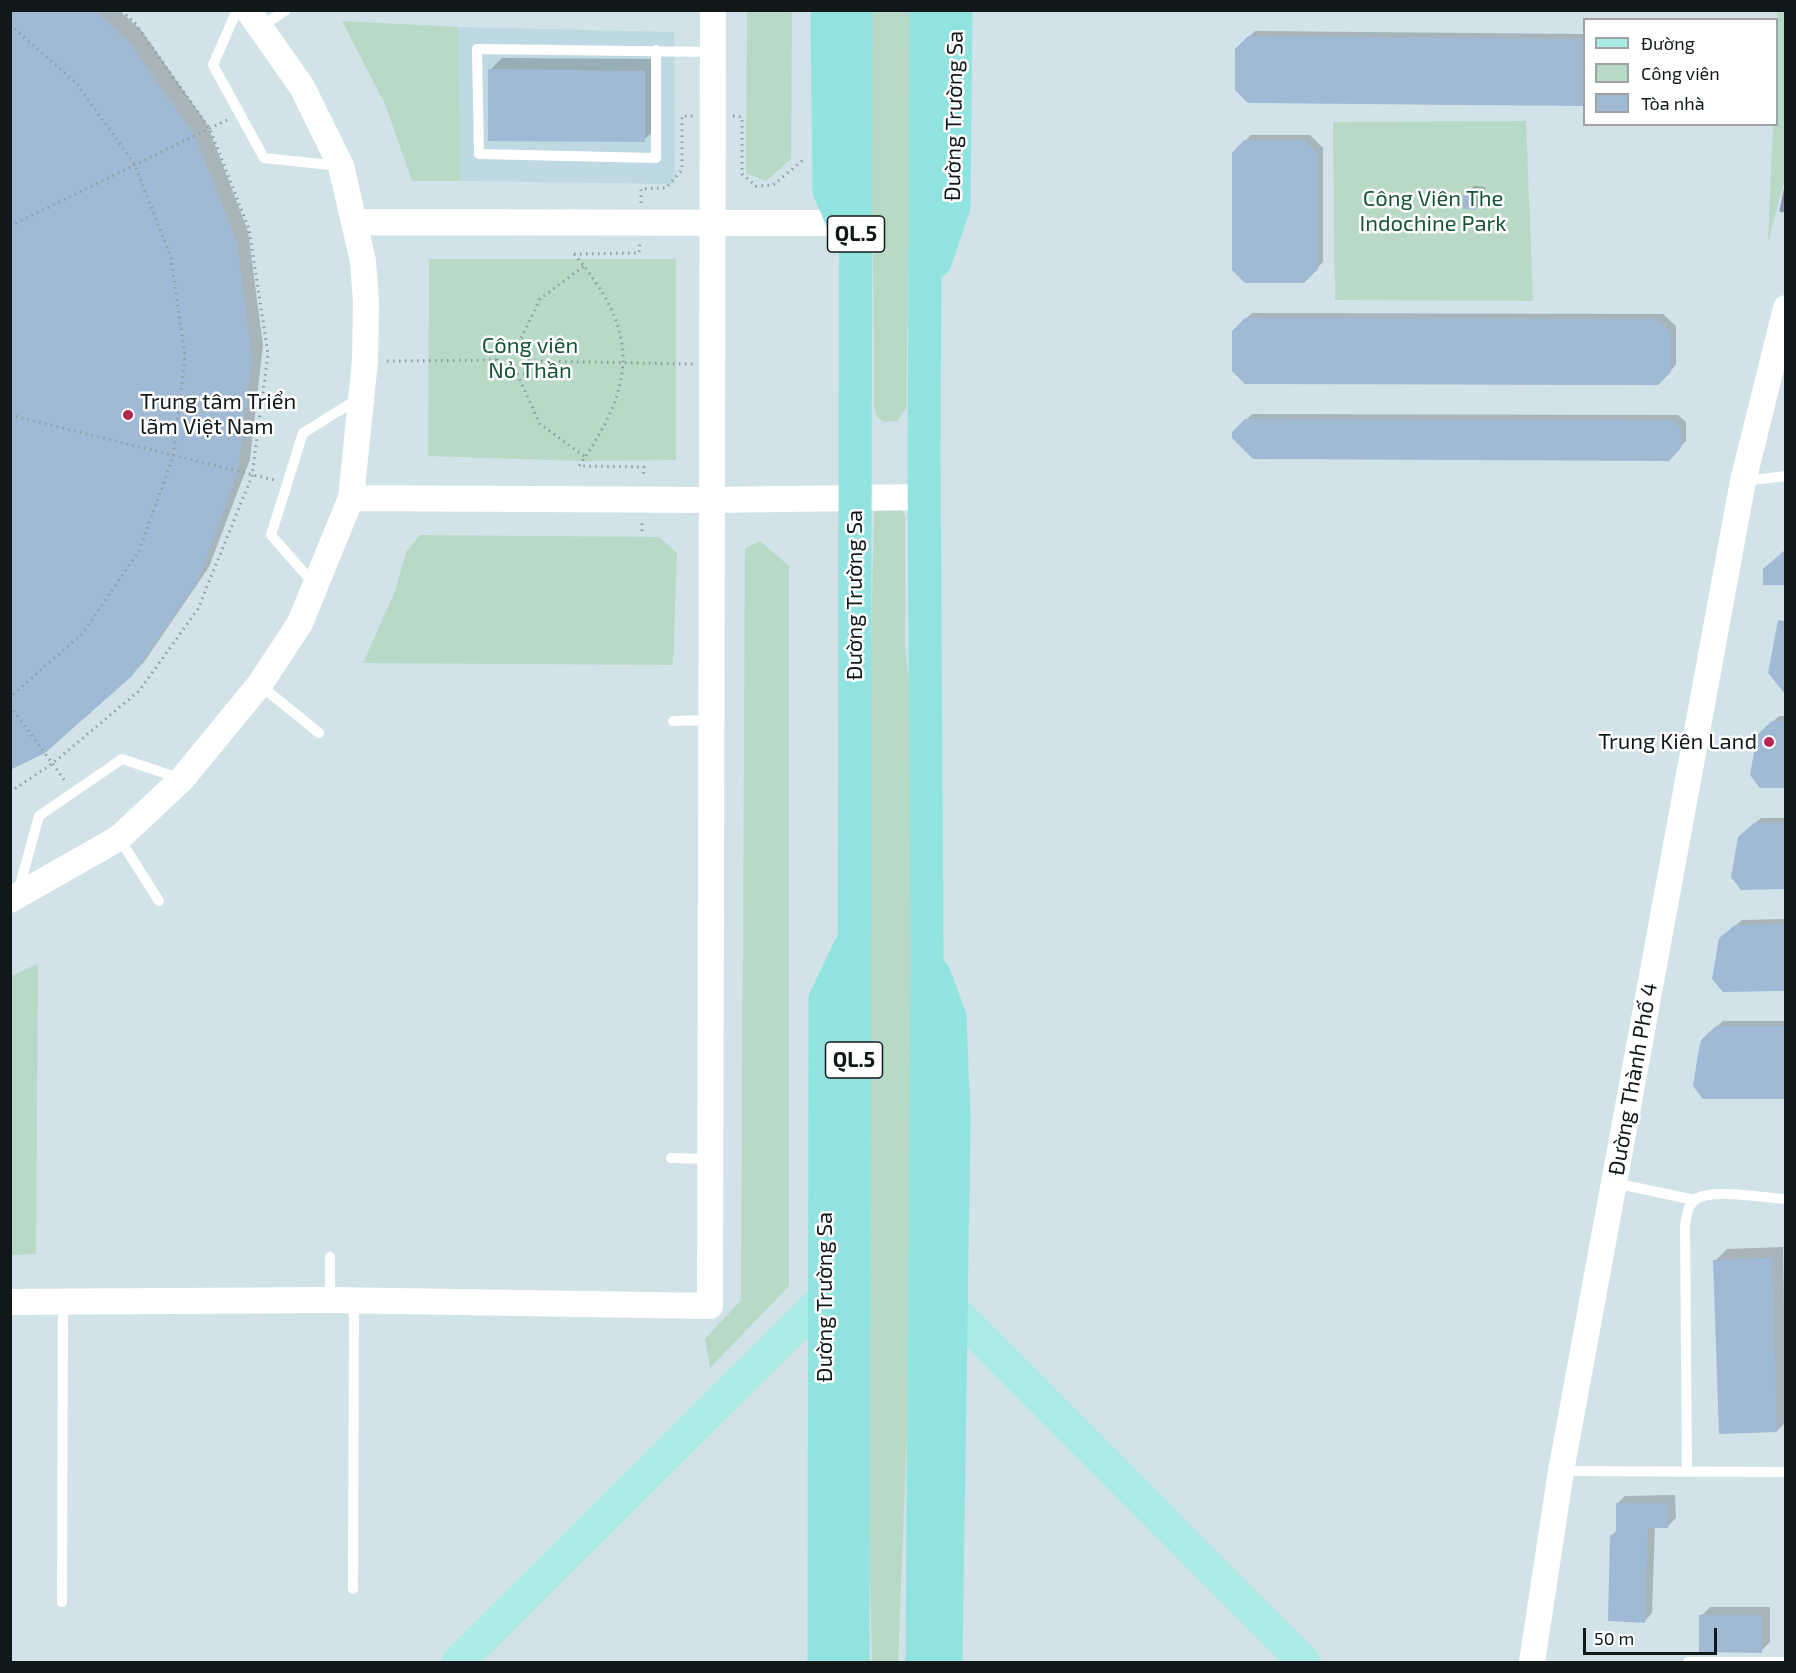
<!DOCTYPE html>
<html>
<head>
<meta charset="utf-8">
<style>
	body { margin:0 }
	#map { position:relative; width:1796px; height:1673px; overflow:hidden; background:#d1e3e9; font-family:"Exo 2",sans-serif }
	canvas { display:block }
	.frame { position:absolute; inset:0; border:12px solid #11181a; pointer-events:none }
	.legend { position:absolute; left:1583px; top:18px; width:195px; height:108px; box-sizing:border-box; background:#fff; border:2px solid #a0a3a3; margin:0; padding:8px 10px; list-style:none; font-size:18px; color:#11181a }
	.legend li { display:flex; align-items:center; gap:12px; height:30px }
	.legend b { width:30px; border:2px solid #a0a3a3 }
	.scale { position:absolute; left:1583px; top:1628px; width:134px; height:27px; box-sizing:border-box; border:3px solid #11181a; border-top:0; padding-left:8px; font-size:18px; line-height:21px; white-space:nowrap; color:#11181a; -webkit-text-stroke:4px #fff; paint-order:stroke }
</style>
</head>
<body>
<div id="map">
<canvas width="1796" height="1673"></canvas>
<div class="frame"></div>
<ul class="legend">
<li><b style="height:8px;background:#aceae6"></b>Đường</li>
<li><b style="height:16px;background:#b8d9c5"></b>Công viên</li>
<li><b style="height:16px;background:#a0bad5"></b>Tòa nhà</li>
</ul>
<div class="scale">50 m</div>
</div>
<script>
const c = document.querySelector('canvas').getContext('2d');
c.lineJoin = 'round';
function fillPath(path, color) { c.fillStyle = color; c.fill(path, 'evenodd'); }
function strokePath(path, color, width, dash) { c.strokeStyle = color; c.lineWidth = width; c.lineCap = dash ? 'butt' : 'round'; c.setLineDash(dash || []); c.stroke(path); }
function write(font, color, halo, rows, align = 'center') {
  c.font = font + ' "Exo 2",sans-serif'; c.lineWidth = 5; c.setLineDash([]); c.textBaseline = 'middle'; c.strokeStyle = halo; c.fillStyle = color; for (const [text, x, y, turn = 0] of rows) {
    c.save(); c.translate(x, y); c.rotate((+turn || 0) * Math.PI / 180); c.textAlign = isNaN(turn) ? turn : align; if (halo) c.strokeText(text, 0, 0); c.fillText(text, 0, 0); c.restore();
  }
}
fillPath(new Path2D(`
	M458 27 674 32 675 184 461 181Z`), '#bed9e2');
fillPath(new Path2D(`
	M747 11H792L791 159 766 181 746 173Z
	M867 11H913L906 408 897 421 884 422 877 417 874 407C875 275 869 143 867 11Z
	M1777 11H1785V177L1768 243 1773 125 1776 124Z
	M342 21 458 27 461 181H412L385 104Z
	M1526 121 1533 301 1335 300 1333 122Z
	M429 259H676V460L582 461 428 456Z
	M899 504 905 516V648L910 689 911 1209 910 1357 898 1662H872L867 1444 870 685 874 515 876 507Z
	M420 535 659 537 677 553 673 665 363 663 395 591 406 552Z
	M760 541 789 566V1286L710 1368 705 1339 741 1300 745 548Z
	M38 964 36 1254 11 1255V976Z`), '#b8d9c5');
fillPath(new Path2D(`
	M10 10H119L141 30 207 124 248 231 263 345 250 459 209 567 144 662 131 675Z
	M1255 31 1584 34V104L1248 101 1236 50Z
	M502 58 656 59V128L644 140 490 70Z
	M1251 135H1310L1323 148V262L1304 282 1233 154Z
	M1474 186 1485 187V199L1476 208 1465 195Z
	M1252 313 1663 314 1676 326V365L1658 384 1233 331Z
	M1252 414 1678 415 1686 422V441L1668 459 1234 433Z
	M1786 626V685H1780L1777 634Z
	M1779 716H1786V786L1761 787 1764 730Z
	M1761 818H1786V888H1742L1746 831Z
	M1786 919V989L1723 990 1727 933 1742 920Z
	M1723 1021H1786V1098H1704L1708 1034Z
	M1783 1247 1786 1422 1777 1431 1715 1261 1727 1249Z
	M1675 1495 1676 1518 1668 1526H1655L1652 1613 1645 1621 1612 1535 1618 1529 1617 1504 1625 1496Z
	M1710 1607H1770V1642L1761 1651 1701 1616Z`), '#0003');
strokePath(new Path2D(`
	M1782 210 1786 191`), '#9297b8', 5);
fillPath(new Path2D(`
	M10 10H94L129 42 195 136 237 243 252 358 238 472 198 581 132 676 45 753 10 770Z
	M1248 36 1584 39V106L1248 103 1235 90V49Z
	M488 69 645 71V142L488 141Z
	M1244 140H1304L1318 154V269L1304 283H1245L1232 270V153Z
	M1463 195H1477L1476 210 1463 209Z
	M1245 318 1657 319 1671 332V372L1658 385 1245 384 1232 371V331Z
	M1245 419 1672 420 1681 428V448L1669 461 1253 459 1232 438V432Z
	M1785 550V585H1763V569Z
	M1778 620 1785 621V694L1768 673Z
	M1772 721H1785V788H1760L1750 775 1757 735Z
	M1754 823H1785V889L1741 890 1731 877 1738 837Z
	M1785 924V991L1723 992 1712 979 1719 938 1735 925Z
	M1716 1026H1785V1099H1703L1693 1086 1698 1054 1701 1040Z
	M1772 1258 1777 1432 1719 1434 1713 1260Z
	M1616 1503H1668V1528H1648L1645 1623 1608 1621 1610 1535H1616Z
	M1699 1615H1762V1653L1699 1652Z`), '#a0bad5');
strokePath(new Path2D(`
	M10 25 77 84 135 165 171 258 185 357 173 457 139 551 82 634 10 697
	M733 116 742 117V174L756 186 773 185 803 160
	M641 203V189L666 188 682 170V116H693
	M10 226 227 120
	M574 254 639 253 640 243
	M574 254C641 333 636 384 579 466L644 467 643 478
	M497 360V347H517
	M387 361 497 360V374H528L529 361 693 364
	M529 361V347H517L540 299 584 266
	M517 374 540 424 585 457
	M10 415 274 480
	M642 531V521
	M10 706 66 782
	M10 792 53 763 139 691 198 609 252 476 268 354 249 229 210 129 135 23 121 10`), '#8f9da2', 3, [1.5, 4.5]);
strokePath(new Path2D(`
	M237 10 213 65 264 158 340 166
	M261 27 286 10
	M656 50V158L479 154 477 49 713 52
	M1744 481 1786 476
	M314 584 271 535 303 433 358 399
	M260 685 319 733
	M673 721 711 720
	M119 838 159 901
	M18 892 39 816 122 759 182 779
	M671 1158 710 1159
	M1614 1183 1695 1200
	M330 1257V1300
	M1562 1471 1786 1472
	M1687 1471 1685 1225C1687 1216 1687 1205 1696 1199 1712 1188 1765 1198 1786 1199
	M353 1589 354 1301
	M62 1602 63 1302
	M1688 1662H1786`), '#fff', 10);
strokePath(new Path2D(`
	M355 222 843 223
	M351 498 712 500 926 497
	M10 900 119 838 182 779 260 684 300 623 351 498 365 361 366 302 363 261 341 166 302 87 248 10
	M10 1302 330 1300 710 1306 713 10
	M1532 1662 1561 1471 1743 481 1786 308`), '#fff', 26);
strokePath(new Path2D(`
	M952 1309 1304 1662
	M458 1662 825 1297`), '#aceae6', 33);
strokePath(new Path2D(`
	M827 10 829 190 851 242
	M935 262 954 206 956 10
	M934 974 950 1017 954 1119 946 1662
	M824 1662 825 999 850 947
	M853 1662 856 10
	M922 1662 927 956 924 456 926 10`), '#90e3de', 33);
for (const [x, y, r, color] of [
	[128,415,6,"#b72754"],
	[1769,742,6,"#b72754"]
]) { const dot = new Path2D(); dot.arc(x, y, r, 0, 2 * Math.PI); c.fillStyle = color; c.fill(dot); strokePath(dot, '#fff', 2); }
for (const [x, y, w] of [
	[856,234,57],
	[854,1060,57]
]) { const box = new Path2D(); box.roundRect(x - w / 2, y - 18, w, 36, 4.5); c.fillStyle = '#fff'; c.fill(box); strokePath(box, '#11181a', 1.5); }
write('bold 21px', '#11181a', null, [
	["QL.5",856,234],
	["QL.5",854,1060]
]);
write('22px', '#11181a', '#fff', [
	["Đường Trường Sa",954,116,-89],
	["Đường Trường Sa",855,595,-90],
	["Đường Thành Phố 4",1633,1079,-80],
	["Đường Trường Sa",825,1297,-90]
]);
write('22px', '#175438', '#fff', [
	["Công Viên The",1433,199],
	["Indochine Park",1433,224],
	["Công viên",530,346],
	["Nỏ Thần",530,371]
]);
write('22px', '#11181a', '#fff', [
	["Trung tâm Triển",140,402],
	["lãm Việt Nam",140,427],
	["Trung Kiên Land",1757,742,"right"]
], 'left');
</script>
</body>
</html>
